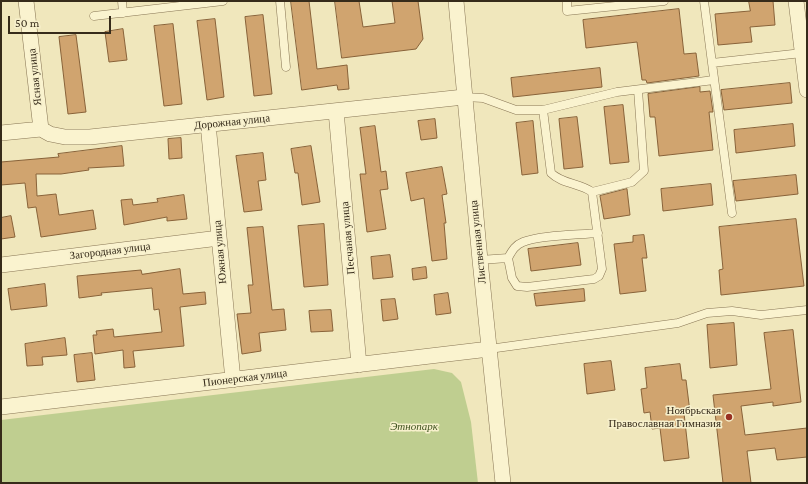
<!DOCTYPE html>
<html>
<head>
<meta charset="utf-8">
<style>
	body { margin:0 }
	#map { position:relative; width:808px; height:484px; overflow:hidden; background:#f0e7bc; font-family:"Crimson Pro",serif }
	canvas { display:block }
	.frame { position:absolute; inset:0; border:2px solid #362b1a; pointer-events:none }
	.scale { position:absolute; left:8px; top:16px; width:103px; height:18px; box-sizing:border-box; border:2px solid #362b1a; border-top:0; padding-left:5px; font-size:12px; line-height:14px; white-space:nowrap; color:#362b1a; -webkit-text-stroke:3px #f7f0cc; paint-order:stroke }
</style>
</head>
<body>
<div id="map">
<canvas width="808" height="484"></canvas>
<div class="frame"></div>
<div class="scale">50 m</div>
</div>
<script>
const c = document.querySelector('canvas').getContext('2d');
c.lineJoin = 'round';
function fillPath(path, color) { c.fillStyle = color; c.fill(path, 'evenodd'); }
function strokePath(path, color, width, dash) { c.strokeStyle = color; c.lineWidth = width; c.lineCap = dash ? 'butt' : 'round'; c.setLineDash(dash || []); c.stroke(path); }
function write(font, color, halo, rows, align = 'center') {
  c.font = font + ' "Crimson Pro",serif'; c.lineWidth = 3; c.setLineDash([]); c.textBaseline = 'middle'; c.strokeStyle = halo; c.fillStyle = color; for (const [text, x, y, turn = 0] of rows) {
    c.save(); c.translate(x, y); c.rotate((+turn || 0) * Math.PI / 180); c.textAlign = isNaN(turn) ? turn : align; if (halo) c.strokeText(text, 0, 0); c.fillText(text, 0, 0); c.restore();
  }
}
fillPath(new Path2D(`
	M434 369 452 373 461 382 471 422 478 483H1V420Z`), '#bfce90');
const building = new Path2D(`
	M291 1H309L317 69 347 65 349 89 338 90 337 85 302 90Z
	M335 1H359L363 27 395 23 392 1H418L423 39 416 49 342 58Z
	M749 1H773L775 25 750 27 752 42 718 45 715 14 750 11Z
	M679 9 684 54 696 53 699 76 647 83 646 80H642L637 42 586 48 583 20Z
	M263 15 272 94 254 96 245 17Z
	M215 19 224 97 207 100 197 21Z
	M173 24 182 104 164 106 154 26Z
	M123 29 127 60 109 62 105 32Z
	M76 35 86 112 68 114 59 37Z
	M600 68 602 87 513 97 511 78Z
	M790 83 792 103 724 110 721 90Z
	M700 87V92L710 91 713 112H709L713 150 659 156 655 117H650L648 94Z
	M623 105 629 162 610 164 604 107Z
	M577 117 583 167 564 169 559 119Z
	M435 119 437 138 421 140 418 121Z
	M533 121 538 173 522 175 516 123Z
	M793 124 795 146 736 153 734 130Z
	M375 126 381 172 386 171 388 189 380 190 386 229 367 232 360 174H366L360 128Z
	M181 138 182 158 169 159 168 139Z
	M122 146 124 166 88 168 89 170 61 174H36L37 196 56 194 59 215 93 210 96 229 41 237 36 207 28 208 25 183 1 185V162L59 157 58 154Z
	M311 146 320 202 302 205 298 173H295L291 149Z
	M263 153 266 180 258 181 262 210 244 212 236 156Z
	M442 167 447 194 442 195 446 223H444L447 259 432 261 424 198 411 201 406 173Z
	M796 175 798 194 736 201 733 181Z
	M711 184 713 205 663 211 661 189Z
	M627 189 630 215 604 219 600 196Z
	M184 195 187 219 167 221V217L124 225 121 200 132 199 133 205 158 202 157 199Z
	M11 216 15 237 1 239V218Z
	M796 219 804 286 721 295 719 270 723 269 719 227Z
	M324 224 328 285 304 287 298 226Z
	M263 227 272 310 284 309 286 330 259 333 261 351 242 354 237 314 251 313 248 285H253L247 228Z
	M644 235 647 258H642L646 291 620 294 614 244 633 242V236Z
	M578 243 581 265 531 271 528 249Z
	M390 255 393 277 373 279 371 257Z
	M426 267 427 278 413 280 412 269Z
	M180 269 183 294 205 292 206 304 180 307 184 346 133 351 135 367 124 368 123 350 95 354 93 335H97L96 331 113 329 114 337 162 332 159 309 154 310 152 288 101 293 102 295 79 298 77 276 141 270 142 274Z
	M45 284 47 306 11 310 8 289Z
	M584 289 585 301 536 306 534 294Z
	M448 293 451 313 436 315 434 295Z
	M395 299 398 319 383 321 381 300Z
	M331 310 333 331 311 332 309 311Z
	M734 323 737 365 710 368 707 325Z
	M793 330 801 402 773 406V402L741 406 745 435 807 428V457L777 460 775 448 747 451 751 483H723L713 395 771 389 764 333Z
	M65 338 67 355 42 357 43 365 27 366 25 344Z
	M92 353 95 380 77 382 74 355Z
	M611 361 615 390 587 394 584 364Z
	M680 364 682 380H686L690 412 684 413 689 458 664 461 660 428 652 429 650 412 644 413 641 389 647 388 645 368Z`);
fillPath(building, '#d0a46f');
strokePath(building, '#886239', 1);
const service = new Path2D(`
	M122 1 123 13
	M280 1 286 67
	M567 1V11L664 1
	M704 1 712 63
	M94 16 223 1
	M464 97 483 98 516 110H543L551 173C562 184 580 183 592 192L602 269 599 276 594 279 527 287 517 286 512 278 508 258
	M543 110 617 92 714 80
	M592 192 632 182 644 171 638 90
	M732 213 712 63 802 53
	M480 260 508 258C512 251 515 245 523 242 540 235 578 235 598 233
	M489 349 678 323 707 313 732 311 761 315 807 310`);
const minor = new Path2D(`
	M26 1 41 129
	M456 1 480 260 503 483
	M796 1 807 90
	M336 111 359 365
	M208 124 233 380
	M1 133 41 129 50 134 65 137H90L464 97
	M1 265 219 238
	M1 407 489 349`);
strokePath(service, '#887655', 9);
strokePath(minor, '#887655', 16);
strokePath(service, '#faf3cf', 8);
strokePath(minor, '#faf3cf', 15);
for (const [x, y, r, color] of [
	[729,417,4,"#993022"]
]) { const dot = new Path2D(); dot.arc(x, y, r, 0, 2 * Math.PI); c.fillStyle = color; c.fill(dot); strokePath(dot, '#f7f0cc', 1.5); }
write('11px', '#362b1a', '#f7f0cc', [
	["Ясная улица",35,77,-96],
	["Дорожная улица",232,122,-6],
	["Песчаная улица",348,238,-95],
	["Лиственная улица",478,242,-96],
	["Загородная улица",110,251,-7],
	["Южная улица",220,252,-95],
	["Пионерская улица",245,378,-7]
]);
write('11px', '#362b1a', '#f7f0cc', [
	["Ноябрьская",721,411],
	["Православная Гимназия",721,424]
], 'right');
write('italic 11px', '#405320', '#f7f0cc', [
	["Этнопарк",414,427]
]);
</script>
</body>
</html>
